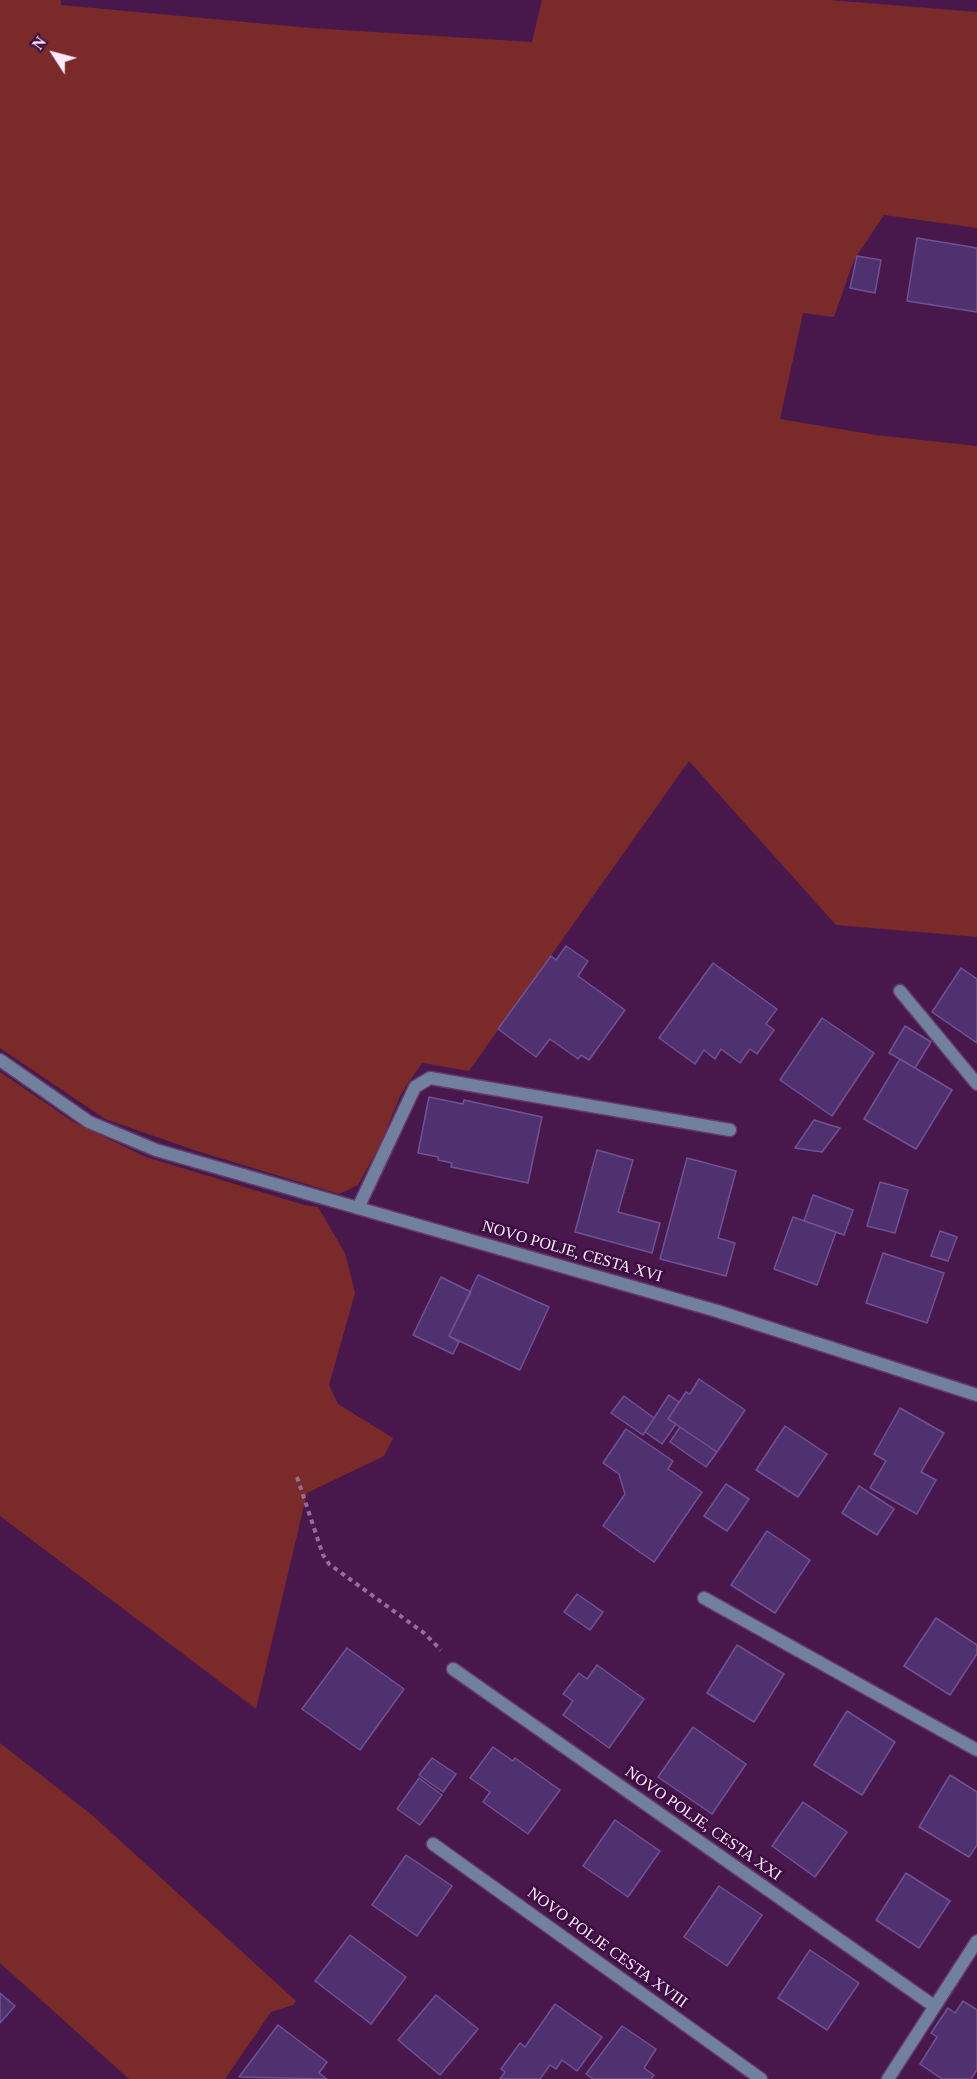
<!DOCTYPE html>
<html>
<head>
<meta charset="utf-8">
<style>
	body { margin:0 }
	#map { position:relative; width:977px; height:2079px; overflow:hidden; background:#48184d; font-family:Georgia,serif }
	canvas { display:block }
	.north { position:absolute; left:24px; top:24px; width:60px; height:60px; -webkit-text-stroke:4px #3d0d42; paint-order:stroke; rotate:306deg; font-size:16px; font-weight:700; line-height:24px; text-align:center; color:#fceafd }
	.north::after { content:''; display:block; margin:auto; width:21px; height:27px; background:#fceafd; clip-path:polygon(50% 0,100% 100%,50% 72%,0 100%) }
</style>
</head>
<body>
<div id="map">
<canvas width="977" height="2079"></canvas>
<div class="north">N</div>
</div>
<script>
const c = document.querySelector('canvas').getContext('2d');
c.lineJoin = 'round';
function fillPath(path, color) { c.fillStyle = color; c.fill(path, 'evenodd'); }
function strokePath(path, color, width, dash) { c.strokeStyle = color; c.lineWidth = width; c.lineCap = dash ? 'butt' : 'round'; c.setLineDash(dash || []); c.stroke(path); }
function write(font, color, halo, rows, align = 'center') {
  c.font = font + ' Georgia,serif'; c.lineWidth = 5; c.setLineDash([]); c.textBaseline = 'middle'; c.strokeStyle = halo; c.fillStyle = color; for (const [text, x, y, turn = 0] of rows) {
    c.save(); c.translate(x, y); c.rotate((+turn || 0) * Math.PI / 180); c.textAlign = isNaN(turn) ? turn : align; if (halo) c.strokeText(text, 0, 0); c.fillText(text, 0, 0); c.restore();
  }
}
fillPath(new Path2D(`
	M0 0H61V5L311 28 532 42 542 0H830L977 12V228L884 215 854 260 834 317 803 313 780 419 876 435 977 446V937L836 925 689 761 469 1071 422 1063 401 1094 380 1145 358 1185 339 1194 197 1151 105 1119 0 1048Z
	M0 1072 75 1123 146 1157 304 1205 318 1207 345 1253 355 1293 329 1385 338 1404 393 1438 384 1456 307 1493 256 1709 0 1516Z
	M0 1743 92 1815 296 2001 293 2005 271 2012 225 2079H129L0 1963Z`), '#792a29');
const building = new Path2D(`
	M917 238 977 248V312L907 301Z
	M857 256 881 260 875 293 850 288Z
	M566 946 588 961 578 976 625 1010 589 1060 581 1055 578 1059 550 1039 536 1057 498 1029 551 956 556 960Z
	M713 963 777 1009 766 1024 774 1030 757 1054 750 1049 740 1063 721 1049 715 1059 704 1050 695 1064 659 1038Z
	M961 968 977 979V1043L932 1012Z
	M822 1018 874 1053 832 1116 780 1080Z
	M905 1026 931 1042 915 1068 889 1053Z
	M900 1059 952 1090 916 1149 864 1119Z
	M429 1097 463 1104 464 1100 542 1117 528 1183 451 1167 452 1163 438 1160V1157L418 1153Z
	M814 1120 840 1128 822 1152 795 1148Z
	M597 1150 633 1160 618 1212 660 1223 652 1253 575 1232Z
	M687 1158 736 1171 718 1238 735 1243 726 1276 660 1259Z
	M880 1182 908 1190 895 1233 867 1226Z
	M813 1195 853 1210 844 1235 804 1221Z
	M793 1217 836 1232 817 1285 774 1269Z
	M940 1231 957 1237 948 1261 931 1256Z
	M883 1253 944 1273 927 1323 866 1303Z
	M478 1275 549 1307 520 1370 449 1336Z
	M441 1277 471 1292 449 1336 459 1342 453 1354 413 1335Z
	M699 1379 745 1410 717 1452 668 1419 686 1392 690 1394Z
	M669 1395 679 1402 668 1419 676 1424 662 1444 645 1432Z
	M624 1396 654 1418 643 1435 611 1413Z
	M900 1408 944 1433 921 1472 936 1480 917 1514 870 1488 886 1461 874 1454Z
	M785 1426 827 1454 798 1497 756 1470Z
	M680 1427 717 1452 706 1467 670 1442Z
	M626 1429 673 1461 668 1469 702 1492 654 1562 603 1526 625 1494 619 1474 603 1463Z
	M726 1484 749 1499 727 1531 704 1516Z
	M859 1486 894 1509 877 1535 842 1513Z
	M767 1531 810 1560 775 1613 731 1585Z
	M577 1594 603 1612 590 1630 564 1612Z
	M936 1618 977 1645V1654L950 1695 904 1666Z
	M737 1645 784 1674 754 1722 707 1693Z
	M347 1648 404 1689 360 1750 302 1709Z
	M597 1665 644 1699 609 1748 563 1715 573 1701 563 1694 579 1673 587 1679Z
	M847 1711 895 1742 862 1795 814 1765Z
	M693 1727 746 1764 712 1814 658 1777Z
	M493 1747 513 1761 515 1758 560 1790 528 1834 483 1802 490 1792 470 1778Z
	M432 1758 456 1774 443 1792 419 1775Z
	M950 1775 977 1792V1845L969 1857 919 1827Z
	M419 1778 442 1795 420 1825 397 1809Z
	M803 1802 847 1832 815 1877 772 1846Z
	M615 1820 660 1851 628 1897 583 1866Z
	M406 1855 452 1886 417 1936 372 1905Z
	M906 1873 950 1901 919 1948 876 1920Z
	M719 1886 762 1915 727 1966 684 1937Z
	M350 1935 406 1977 371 2024 315 1981Z
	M810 1950 859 1983 827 2030 778 1998Z
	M0 1993 15 2006 0 2023Z
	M436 1995 478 2029 440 2075 398 2040Z
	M963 2001 977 2010V2070L971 2079H942L920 2064 937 2037 931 2033 948 2008 955 2013Z
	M555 2004 602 2037 577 2071 562 2060 556 2069 550 2065 540 2079H500L505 2072 501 2069 520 2043 525 2047Z
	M278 2025 327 2062 319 2073 327 2079 239 2077Z
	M622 2026 656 2049 644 2068 654 2075 651 2079H593L586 2074Z`);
fillPath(building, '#4e316e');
strokePath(building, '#705293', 1.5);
const lane = new Path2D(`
	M900 991 977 1084`);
const street = new Path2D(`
	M0 1060 89 1122 156 1150 717 1311 977 1395
	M358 1208 415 1087 430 1078 730 1130
	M704 1598 977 1750
	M453 1669 934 2006
	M433 1844 761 2079
	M888 2079 977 1941`);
strokePath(lane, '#653a69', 15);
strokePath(street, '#653a69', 15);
strokePath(new Path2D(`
	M297 1477 323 1555 329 1564 424 1633 441 1650`), '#926f96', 4, [4.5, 4.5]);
strokePath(lane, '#71809c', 12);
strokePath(street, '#71809c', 12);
write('16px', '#fceafd', '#3d0d42', [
	["NOVO POLJE, CESTA XVI",572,1252,16],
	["NOVO POLJE, CESTA XXI",703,1824,35],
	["NOVO POLJE CESTA XVIII",607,1948,36]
]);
</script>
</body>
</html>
